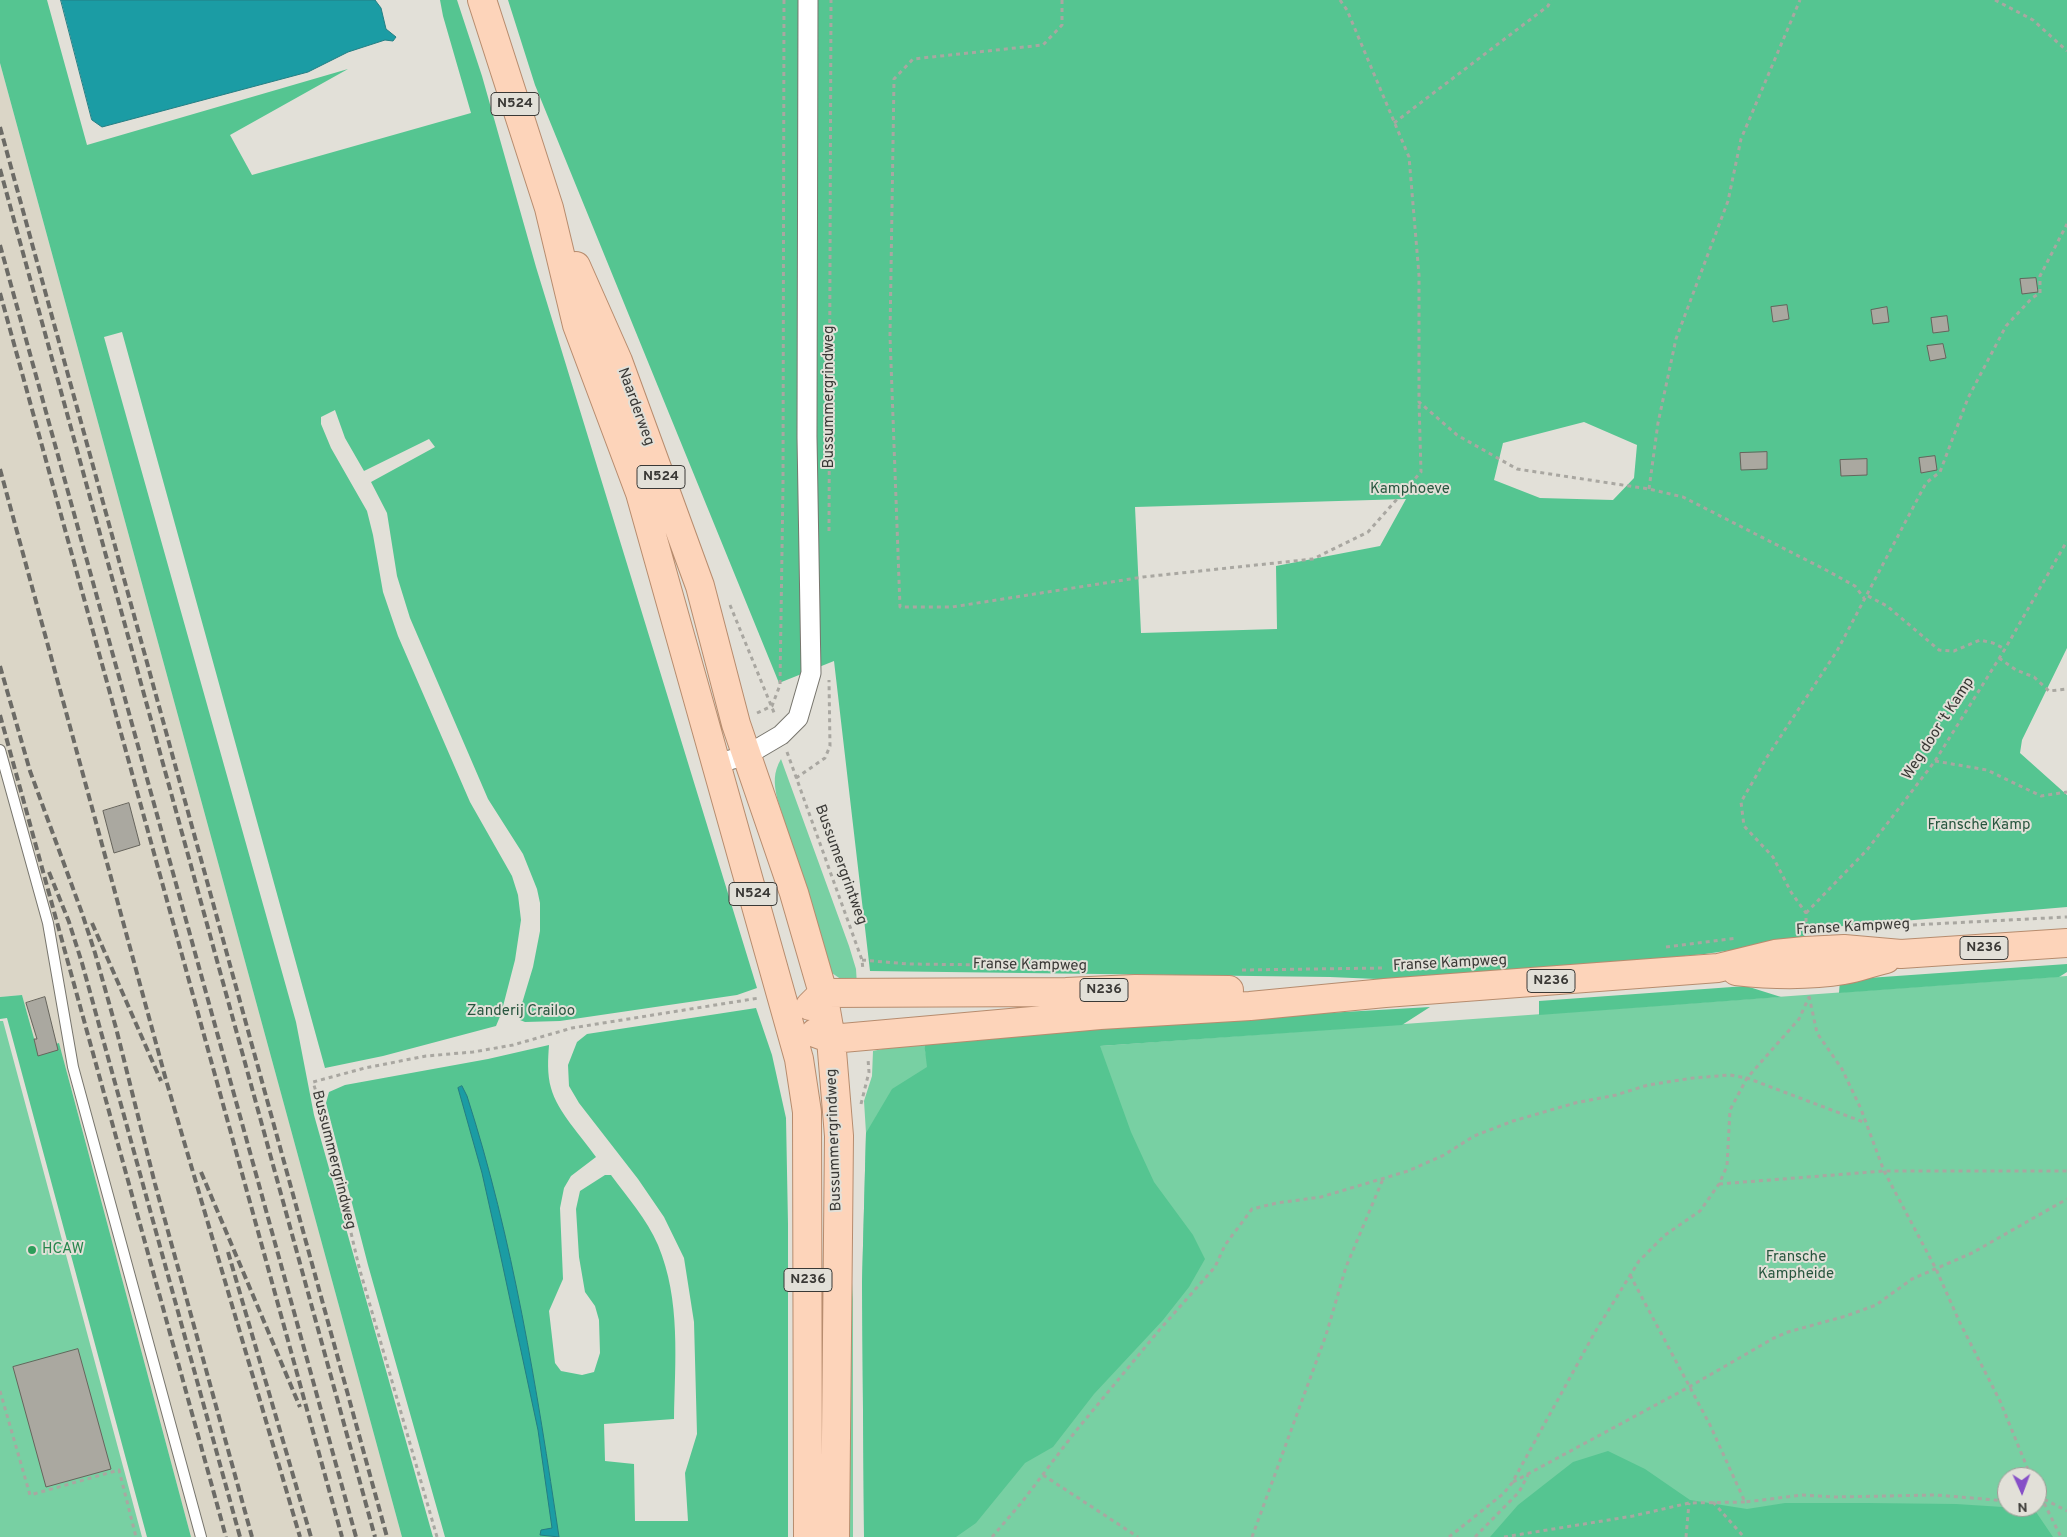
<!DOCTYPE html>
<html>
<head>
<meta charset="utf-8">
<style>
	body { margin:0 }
	#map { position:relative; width:2067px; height:1537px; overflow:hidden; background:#e2e0d8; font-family:Overpass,sans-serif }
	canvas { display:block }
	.north { position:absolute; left:1997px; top:1467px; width:50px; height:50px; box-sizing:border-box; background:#e2e0d8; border:1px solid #9f9d97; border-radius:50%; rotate:178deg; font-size:14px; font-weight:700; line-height:20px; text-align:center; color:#3a3936 }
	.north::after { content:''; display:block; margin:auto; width:18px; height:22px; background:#864fc7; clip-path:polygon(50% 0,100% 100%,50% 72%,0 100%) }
</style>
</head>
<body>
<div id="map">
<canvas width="2067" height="1537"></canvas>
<div class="north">N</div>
</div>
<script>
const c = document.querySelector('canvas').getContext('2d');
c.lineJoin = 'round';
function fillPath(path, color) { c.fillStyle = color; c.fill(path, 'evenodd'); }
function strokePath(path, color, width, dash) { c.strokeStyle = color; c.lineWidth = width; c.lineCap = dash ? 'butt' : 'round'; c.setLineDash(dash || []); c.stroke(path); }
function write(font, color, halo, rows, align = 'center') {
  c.font = font + ' Overpass,sans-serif'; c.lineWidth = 4; c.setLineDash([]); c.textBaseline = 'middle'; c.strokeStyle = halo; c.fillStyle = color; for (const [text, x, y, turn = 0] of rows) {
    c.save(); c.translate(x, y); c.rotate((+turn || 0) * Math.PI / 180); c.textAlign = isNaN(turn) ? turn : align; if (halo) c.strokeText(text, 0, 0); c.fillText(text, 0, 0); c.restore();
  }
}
fillPath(new Path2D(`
	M0 63 402 1537H191L59 1043 37 1049 22 995 0 997Z`), '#dbd6c7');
fillPath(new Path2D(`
	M781 759 849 946 856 969 857 985 845 982 829 971 816 932 813 911 777 798C774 783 773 773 781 759Z
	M2067 976V1537H864L862 1283 866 1133 864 1101 872 1076 873 1051 915 1042H924L928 1067 1100 1046ZM2007 1477H2037V1507H2007Z
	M0 1021H3L142 1537H0Z
	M853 1283V1537H844L851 1316Z`), '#78d0a3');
fillPath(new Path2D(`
	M0 0H47L87 145 348 69 230 135 252 175 471 113 443 16 440 0H457L482 76 536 267 757 988 737 995 560 1021 525 1022 520 1020V1010L533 967 540 931V903L537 889 523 854 488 799 410 618 397 576 387 513 371 482 435 447 429 439 364 471 345 438 335 410 321 417V424L331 448 367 511 373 535 383 592 398 636 470 802 512 876 518 895 521 920 515 960 501 1014 496 1026 383 1056 325 1068 122 332 104 337 296 1022 314 1115 433 1537H402L0 63Z
	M508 0H2067V648L2022 740 2020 753 2067 795V907L1820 928 1793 941 1705 954 1424 981 1330 977 870 971 834 661 779 683 535 85ZM1584 422 1637 445 1634 478 1613 500 1540 498 1494 480 1503 443ZM1406 499 1380 546 1276 566 1277 629 1141 633 1135 507Z
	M2067 964V972L2059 977 1839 993 1840 980Z
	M1746 986 1781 997 1539 1015V1001Z
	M22 995 37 1049 59 1043 191 1537H147L7 1018 0 1019V997Z
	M1430 1007 1402 1025 1100 1046 1131 1132 1154 1182 1193 1235 1205 1259 1189 1287 1163 1320 1094 1394 1053 1447 1025 1463 976 1523 956 1537H864L862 1283 866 1133 892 1089 927 1067 924 1042 1103 1026Z
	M756 1008 772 1055 786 1118 788 1224V1537H445L368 1265 326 1103 329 1092 345 1085 488 1059 549 1045C548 1059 547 1074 551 1088 557 1111 582 1137 596 1157L571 1176 564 1188 560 1208 563 1279 549 1311 555 1363 561 1371 582 1375 594 1372 600 1353 599 1320 595 1306 585 1292 579 1257 576 1209 580 1191 605 1175H611C627 1197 647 1219 658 1245 681 1300 675 1361 674 1419L604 1424 605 1461 634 1464 635 1521H688L685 1473 697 1434 694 1322 684 1258 664 1217 638 1179 579 1103 569 1086 568 1065 577 1042 587 1034Z
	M1608 1451 1645 1469 1690 1500 1747 1509 1785 1503H1868L1956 1504 2034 1509 2053 1537H1490L1518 1505 1573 1462Z`), '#55c591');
const water = new Path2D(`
	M61 0H375L381 8 386 29 396 37 393 41 385 40 348 52 308 72 102 127 92 120Z
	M462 1086 467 1096C513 1239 537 1389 559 1537L540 1535 541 1530 552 1528 538 1430 500 1253 482 1173 458 1088Z`);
fillPath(water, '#1b9ca4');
strokePath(water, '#247e83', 1);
const building = new Path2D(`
	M2036 278 2038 292 2022 294 2020 279Z
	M1787 305 1789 319 1773 322 1771 307Z
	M1887 307 1889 322 1873 324 1871 310Z
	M1947 316 1949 331 1933 333 1931 318Z
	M1943 344 1946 358 1930 361 1927 346Z
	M1767 452V469L1741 470 1740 453Z
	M1935 456 1937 470 1921 473 1919 458Z
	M1867 459V475L1841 476 1840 460Z
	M129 803 140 845 114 853 103 811Z
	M45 997 58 1050 38 1056 34 1039H37L26 1003Z
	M78 1349 111 1469 46 1487 13 1367Z`);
fillPath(building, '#aaa8a0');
strokePath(building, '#66645c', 1);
const service = new Path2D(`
	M0 750 48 923 73 1067 201 1537`);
const minor = new Path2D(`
	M716 764 747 755 781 735 798 718 811 673 807 437 808 0`);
const primary = new Path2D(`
	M482 0 549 208 577 325 640 493 799 1059 807 1112 808 1537
	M576 266 618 361 700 586 736 724 794 893 823 993 831 1039 839 1136 835 1537
	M1736 971C1772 975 1808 976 1844 970 1858 968 1872 962 1886 959
	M810 1006 823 993 1066 992 1135 989 1229 990
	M815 1033 831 1039 1100 1015 1250 1006 1385 993 1718 968 1775 954 1805 951 1844 949 1901 954 2067 943`);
strokePath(service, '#77756d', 12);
strokePath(minor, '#77756d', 21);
strokePath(primary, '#b78c6e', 30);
strokePath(new Path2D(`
	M1062 0V25L1043 45 913 59 894 79 890 336 900 607H952L1143 577 1313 559 1368 532 1421 472 1419 402
	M1340 0 1347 10 1409 157 1419 275V402L1457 435 1517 469 1649 489 1683 497 1826 570 1855 586 1864 598
	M1995 0 2033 20 2067 51
	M1394 123 1548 6 1551 0
	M1649 489 1658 423 1676 339 1728 201 1741 139 1800 0
	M829 531 831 0
	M1868 596 1887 606 1939 650 1954 651 1980 640 1993 643 2005 649
	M730 605 775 715
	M1999 658 2016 670 2034 677 2049 691 2067 689
	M757 713 772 706 780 685 783 485 784 0
	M787 752 862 960 863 970
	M1935 761 1987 770 2041 796 2067 792
	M796 778 825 758 830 746 829 680
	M1806 913 1867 850 1935 761 2005 649 2067 541
	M1873 927 2067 917
	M1806 930V913L1791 892 1773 857 1744 826 1741 802 1767 757 1837 651 1926 483 1940 472 1968 398 2006 326 2032 298 2040 293V276L2067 224
	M1666 947 1737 938
	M862 960 908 964 1081 966
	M1242 970 1383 968
	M1809 996 1817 1033 1842 1069 1861 1109 1884 1171 1936 1269 1960 1323 2000 1401 2031 1477
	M861 1104 869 1072 868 1059
	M1719 1184 1884 1171H2067
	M1630 1275 1710 1425 1745 1502 1803 1495 1835 1497 1936 1495 2007 1501
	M0 1391 30 1495 119 1470 136 1537
	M1043 1475 1138 1537
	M1513 1482 1689 1387 1774 1338 1788 1332 1846 1316 1876 1305 1912 1279 1972 1253 2067 1199
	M2037 1489 2061 1537
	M2037 1500 2042 1498 2067 1511
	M1713 1502 1744 1537
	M437 1537 359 1267 325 1121 313 1082 365 1068 426 1056 473 1052 513 1045 572 1028 759 998
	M992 1537 1022 1502 1075 1432 1161 1328 1215 1267 1225 1245 1252 1209 1277 1203 1321 1197 1408 1171 1444 1155 1474 1136 1513 1121 1575 1103 1616 1095 1648 1085 1693 1078 1730 1075 1747 1078 1866 1123
	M1252 1537 1326 1335 1346 1267 1383 1179
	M1449 1537 1503 1494 1512 1483 1595 1332 1639 1261 1665 1235 1700 1211 1719 1184 1727 1166 1730 1110 1747 1078 1799 1019 1809 997
	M1475 1537 1519 1492 1528 1475
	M1504 1537 1633 1516 1689 1503 1745 1502
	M1686 1537 1689 1503`), '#a9a7a1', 3, [4, 4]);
strokePath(service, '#fff', 10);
strokePath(minor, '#fff', 19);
strokePath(primary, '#fdd4ba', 28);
strokePath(new Path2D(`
	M0 127 387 1537
	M0 169 375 1537
	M0 245 356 1537
	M0 293 342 1537
	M0 469 166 1080 300 1537
	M0 666 30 771 82 913 95 953 116 1028 155 1184 252 1537
	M0 715 226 1537
	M49 872 69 922 82 963 240 1537
	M92 923 161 1081
	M201 1172 300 1407
	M228 1252 311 1537`), '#6c6b66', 4, [8, 4]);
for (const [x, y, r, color] of [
	[32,1250,5,"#2e9e5b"]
]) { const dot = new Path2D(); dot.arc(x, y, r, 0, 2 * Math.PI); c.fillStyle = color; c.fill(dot); strokePath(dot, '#e2e0d8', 2); }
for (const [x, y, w] of [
	[515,104,48],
	[661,477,48],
	[753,894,48],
	[1984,948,48],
	[1551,981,48],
	[1104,990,48],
	[808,1280,48]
]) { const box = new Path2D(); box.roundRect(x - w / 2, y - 11.5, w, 23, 4); c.fillStyle = '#e2e0d8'; c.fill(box); strokePath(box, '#3a3936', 1); }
write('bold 14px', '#3a3936', null, [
	["N524",515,104],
	["N524",661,477],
	["N524",753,894],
	["N236",1984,948],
	["N236",1551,981],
	["N236",1104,990],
	["N236",808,1280]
]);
write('15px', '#3a3936', '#e2e0d8', [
	["Bussummergrindweg",830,397,-90],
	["Naarderweg",635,407,70],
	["Weg door 't Kamp",1939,729,-57],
	["Bussumergrintweg",840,865,70],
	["Franse Kampweg",1853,928,-3],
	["Franse Kampweg",1450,964,-3],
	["Franse Kampweg",1030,966,1],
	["Bussummergrindweg",835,1140,-92],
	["Bussummergrindweg",333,1160,76]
]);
write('15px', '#28563f', '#e2e0d8', [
	["Kamphoeve",1410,490],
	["Fransche Kamp",1979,826],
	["Zanderij Crailoo",521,1012],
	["Fransche",1796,1258],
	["Kampheide",1796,1275]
]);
write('15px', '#27864d', '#e2e0d8', [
	["HCAW",42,1250]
], 'left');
</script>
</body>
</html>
